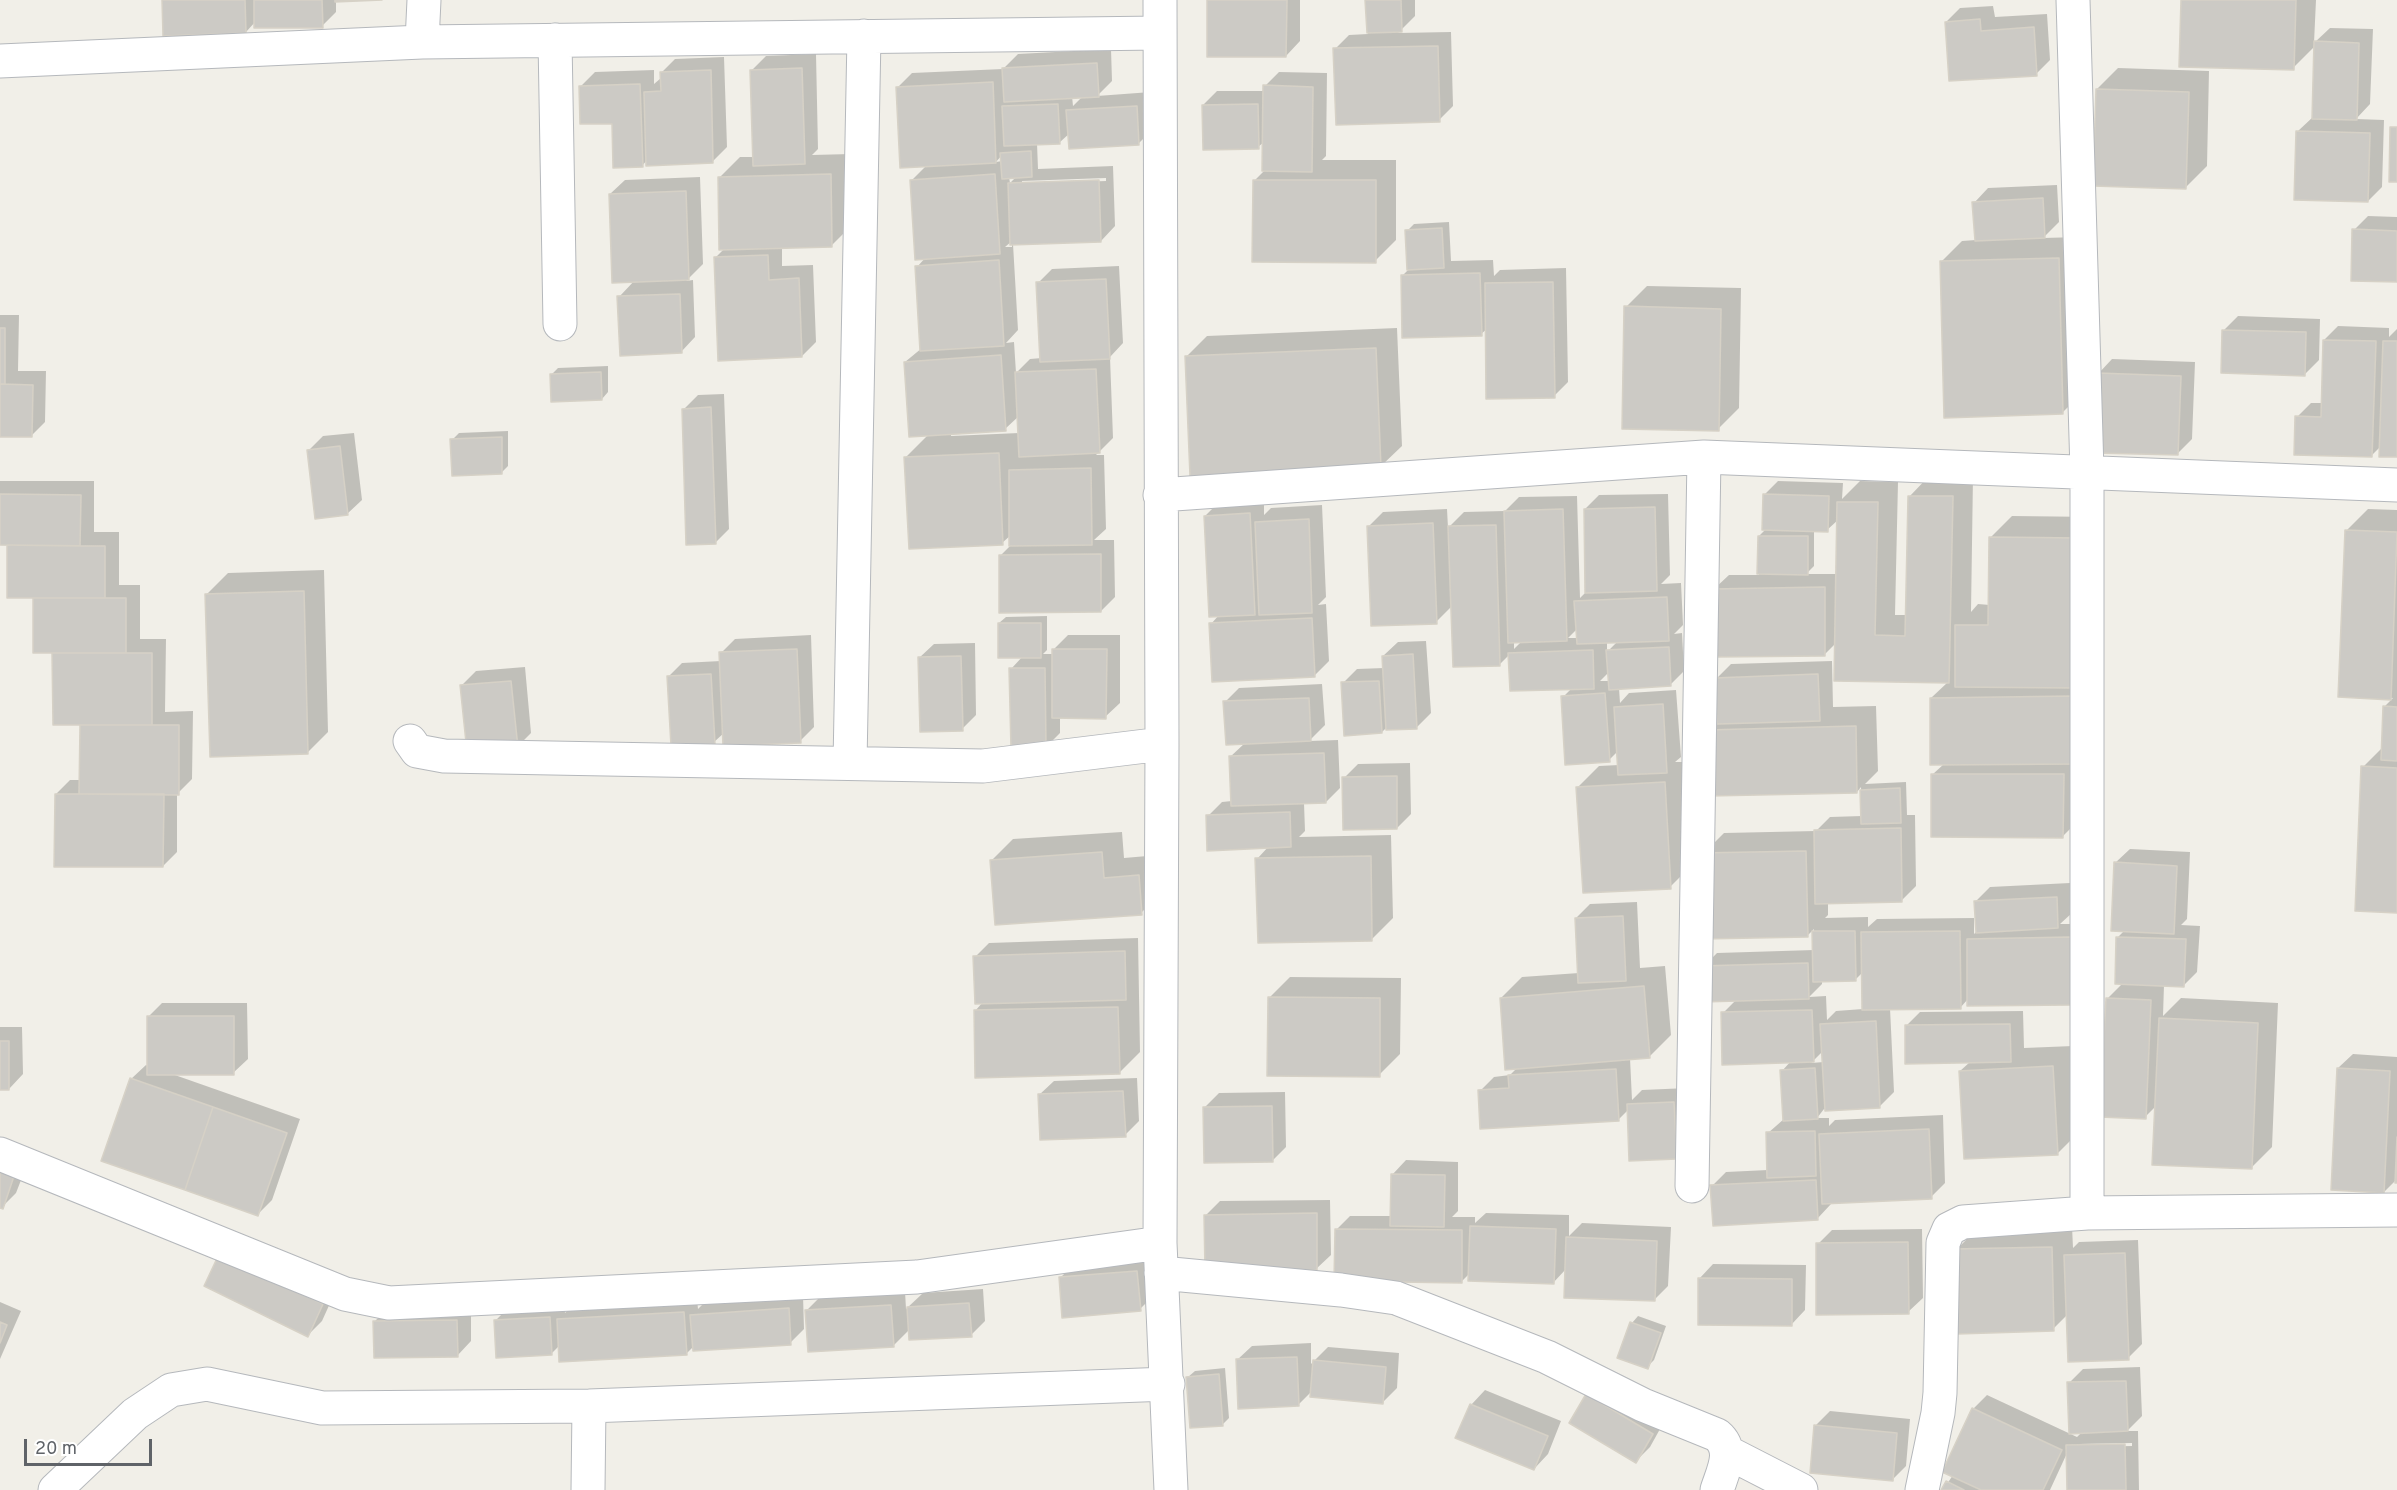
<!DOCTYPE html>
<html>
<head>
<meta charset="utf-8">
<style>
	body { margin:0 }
	#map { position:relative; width:2397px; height:1490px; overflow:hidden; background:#f1efe8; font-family:Overpass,sans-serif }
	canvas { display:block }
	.scale { position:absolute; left:24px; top:1439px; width:128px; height:27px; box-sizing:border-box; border:3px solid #5f6368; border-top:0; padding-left:8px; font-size:18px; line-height:21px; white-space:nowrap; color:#5f6368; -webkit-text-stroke:4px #fff; paint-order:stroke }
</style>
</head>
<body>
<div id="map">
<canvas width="2397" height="1490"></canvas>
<div class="scale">20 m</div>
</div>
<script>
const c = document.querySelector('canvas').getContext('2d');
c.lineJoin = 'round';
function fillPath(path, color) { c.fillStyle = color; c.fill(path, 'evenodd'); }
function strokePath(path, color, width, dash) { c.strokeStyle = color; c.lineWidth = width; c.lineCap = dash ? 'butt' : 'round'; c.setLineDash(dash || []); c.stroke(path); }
fillPath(new Path2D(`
	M164 0H338H336V12L322 26 256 21 246 32Z
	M1209 0H1300V41L1286 56Z
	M1367 0H1415V16L1398 33 1451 32 1453 106 1439 120 1335 49 1349 35 1368 34Z
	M2182 0H2316L2314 43 2330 28 2373 29 2370 104 2356 119 2384 120 2382 187 2368 201 2298 131 2313 117 2315 46 2293 68Z
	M1993 6 1995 17 2047 14 2050 60 2036 74 1946 22 1960 8Z
	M1111 49 1112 81 1097 96 1151 92 1153 129 1139 143 1070 133 1060 142 1037 143 1038 169 1113 166 1115 226 1101 241 1013 244 1018 330 1006 343 1014 342 1016 373 1030 359 1042 358 1038 283 1052 269 1119 266 1123 343 1110 357 1113 438 1096 455H1104L1106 529 1094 540H1114L1115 597 1101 611 1001 555 1011 545V535L1002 543 905 458 929 434 905 362 922 348 917 267 926 257 911 181 927 165 898 87 912 73 1003 69 1018 54ZM1072 96H1083L1073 106ZM1002 155V161L996 162ZM1017 176 1010 183 1009 177ZM1106 178V181L1022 184V181ZM1012 241V247H1005ZM1019 416V433L951 436V433L1005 429Z
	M816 54 818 149 812 155 851 154 853 224 832 245 782 247V266L813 265 816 342 802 356 715 258 725 248 719 178 740 157H754L752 70 766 56Z
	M724 57 727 147 713 161 647 160 642 166 613 122 581 86 595 72 654 70V84L661 78V73L675 59Z
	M2118 68 2209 71 2207 166 2186 187 2097 89Z
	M1279 72 1327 73 1326 156 1322 160H1396V240L1375 261 1254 181 1266 169 1264 142 1258 147 1203 105 1217 91H1265V86Z
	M700 177 703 264 686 281 693 280 695 337 681 352 619 297 635 280 610 194 625 180Z
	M2057 185 2059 222 2043 238 2079 237 2083 392 2062 413 1941 262 1962 241 1976 240 1974 203 1988 188Z
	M2368 216 2397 217V281L2354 230Z
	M1449 222 1451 261 1493 260 1494 276 1500 270 1566 268 1568 382 1554 396 1487 329 1481 334 1402 276 1409 269 1407 231 1414 224Z
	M1647 286 1741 288 1739 408 1718 429 1626 307Z
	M0 315H19L18 371H46L45 422 31 436H0Z
	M2238 316 2320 319 2319 360 2304 375 2224 330Z
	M2338 326 2389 328V337L2397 329V456L2381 446 2371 456 2297 417 2311 403H2323L2324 340Z
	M1397 328 1402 446 1380 467 1186 357 1207 336Z
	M2112 359 2195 362 2192 439 2178 453 2098 374Z
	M608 366V392L602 399 551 375 558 368Z
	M724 394 729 529 715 543 684 409 698 395Z
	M508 431V466L501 473 452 440 459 433Z
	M354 433 362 500 347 514 309 450 323 436Z
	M1930 475 1973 476 1971 612 1978 604 1990 605 1991 537 2012 516 2098 517 2084 815 2063 836 1933 774 1944 764 1931 698 1948 682 1836 643 1825 654 1714 589 1729 575H1759V536L1767 528 1764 495 1778 481 1843 483 1842 499 1860 481 1898 482 1895 615H1906L1909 497ZM1838 520 1837 574H1806L1814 566V530H1827Z
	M0 481H94V532H119V585H140V639H166L165 712 193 711 192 779 177 794V852L163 866 56 794 70 780H81L82 723 34 596 9 544H0Z
	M1668 494 1670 575 1661 584 1681 583 1683 625 1674 634 1682 633 1684 671 1670 685 1619 688 1620 703 1629 693 1676 690 1681 757 1675 762H1685L1691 866 1670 887 1578 787 1599 766 1619 765 1618 751 1609 760 1563 697 1572 688 1510 654 1500 664 1452 606 1436 622 1369 526 1383 512 1447 509 1448 528 1464 512 1505 511 1519 497 1577 496 1580 598 1587 591 1585 509 1599 495ZM1577 629 1578 638H1568ZM1514 641H1522L1514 649ZM1607 641H1618L1607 652ZM1609 672 1610 681H1600Z
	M1264 500V515L1271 508 1322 505 1326 597 1318 605 1326 604 1329 661 1315 675 1211 624 1219 615 1205 516 1219 502Z
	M2368 509 2397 510V912L2363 767 2383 747 2384 707 2393 698 2339 695 2347 530Z
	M324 570 328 732 307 753 207 594 228 573Z
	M1047 616V650L1043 654H1054V649L1068 635H1120V703L1105 717H1060V733L1046 747 1011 669 1023 656 999 623 1006 617Z
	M811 635 814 727 800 741 724 733 714 742 668 677 682 663 721 661V653L735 639Z
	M1426 641 1431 713 1417 727 1388 726 1382 732 1343 683 1357 669 1384 668 1383 656 1398 642Z
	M975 643 976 715 962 729 919 658 934 644Z
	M1832 661 1833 707 1876 706 1878 771 1865 784 1906 782 1907 815H1915L1916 886 1902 900 1828 902V915L1825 918 1868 917V927L1877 919 1974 918V934L1977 931 1975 902 1990 887 2070 883 2072 913 2060 924H2086V989L1968 999 1960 1008H1890L1894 1092 1879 1107 1824 1109 1817 1118H1829V1126L1835 1120 1943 1115 1945 1183 1931 1197 1831 1202V1204L1817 1219 1712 1186 1726 1172 1768 1170V1133L1784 1119 1782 1071 1791 1061 1723 1013 1736 1000 1703 967 1717 953 1814 950V929L1807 936 1703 854 1724 833 1816 831 1830 817 1862 816 1861 787 1857 792 1709 730 1719 721 1717 678 1731 664ZM1863 972V1009L1836 1011 1827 1020 1826 996 1809 997 1822 984V980H1855ZM1823 1051 1824 1062 1811 1063Z
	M525 667 531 733 517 747 462 685 476 671Z
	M1322 684 1325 725 1309 741 1338 740 1340 788 1326 802 1304 803 1305 831 1299 837 1391 835 1393 918 1372 939 1257 859 1269 846 1208 816 1222 802 1232 801 1230 757 1245 743 1225 702 1239 688Z
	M1410 763 1411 814 1397 828 1344 778 1358 764Z
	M1122 832 1124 858 1159 855 1162 892 1141 913 992 860 1013 839Z
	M2130 849 2190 852 2187 919 2181 925 2200 926 2197 972 2183 986 2164 985 2163 1016 2181 998 2278 1003 2272 1147 2251 1168 2156 1106 2145 1117 2107 999 2123 983 2118 937 2125 930 2115 863Z
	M1637 902 1640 968 1665 966 1671 1035 1650 1056 1630 1058 1632 1100 1642 1090 1688 1088 1676 1157 1628 1110 1619 1119 1480 1091 1494 1077 1510 1075 1518 1067 1501 998 1522 977 1579 973 1576 918 1590 904Z
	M1138 938 1140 1052 1119 1073 975 1011 983 1002 975 957 989 943Z
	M1290 977 1401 978 1400 1054 1379 1075 1269 998Z
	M162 1003H247L248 1059 233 1073 172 1074 300 1119 272 1200 258 1214 131 1079 146 1065 148 1066V1017Z
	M2023 1011 2024 1048 2073 1046 2078 1133 2057 1154 1960 1071 1970 1062 1906 1026 1920 1012Z
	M0 1027H22L23 1074 9 1089H0Z
	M2353 1054 2397 1057V1181V1179L2384 1192 2338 1068Z
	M1137 1078 1139 1121 1125 1135 1039 1095 1054 1081Z
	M1285 1092 1286 1147 1272 1161 1205 1107 1219 1093Z
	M0 1152 28 1162 16 1193 2 1207H0Z
	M1406 1160 1458 1162V1211L1452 1217H1475V1223L1486 1213 1569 1215V1236L1582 1223 1671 1227 1668 1286 1654 1300 1566 1269 1553 1283 1470 1273 1461 1282 1336 1230 1350 1216H1392V1175Z
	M1330 1200 1331 1255 1316 1269 1206 1215 1220 1201Z
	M2072 1226 2073 1248 2079 1242 2138 1240 2142 1344 2128 1358 2067 1315 2053 1329 1956 1250 1977 1229Z
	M1922 1229 1923 1298 1908 1312 1818 1244 1832 1230Z
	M1151 1257 1154 1295 1140 1309 1061 1277 1075 1263Z
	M1713 1264 1806 1265 1805 1310 1791 1325 1699 1279Z
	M206 1286 336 1290 322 1321 308 1335Z
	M983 1289 985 1321 971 1335 910 1329 894 1345 807 1310 821 1296 905 1291 906 1309 923 1293Z
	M803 1295 804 1329 790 1343 694 1346 686 1354 560 1345 552 1353 496 1320 510 1306 564 1303 565 1313 573 1305 697 1299 698 1309 706 1301Z
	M0 1302 21 1311 0 1359Z
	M471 1306V1341L457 1356 375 1321 389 1307Z
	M1638 1316 1666 1326 1654 1360 1647 1367 1619 1357 1632 1323Z
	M1311 1343V1364L1328 1347 1399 1353 1397 1388 1383 1402 1312 1391 1298 1405 1237 1360 1252 1346Z
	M2140 1367 2142 1416 2127 1431H2138L2139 1490H2069L2068 1451 2050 1490H1943L1953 1475 1973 1409 1987 1395 2077 1437 2082 1432 2069 1383 2083 1369ZM2132 1443V1446L2080 1447V1444Z
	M1225 1368 1229 1418 1223 1424 1188 1377 1195 1371Z
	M1485 1390 1561 1421 1548 1454 1534 1469 1471 1405Z
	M1587 1395 1665 1420 1650 1447 1636 1461Z
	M1830 1411 1910 1419 1906 1466 1892 1480 1816 1425Z`), '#0003');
const building = new Path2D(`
	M162 0H245L246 33 163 36Z
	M254 0H322L323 28H254Z
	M335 0H382L335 2Z
	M1207 0H1287L1286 57H1207Z
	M1365 0H1401L1402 32 1367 33Z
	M2181 0H2296L2294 70 2179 67Z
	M1980 19 1981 31 2034 27 2037 76 1949 81 1945 22Z
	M2314 41 2359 43 2357 120 2312 119Z
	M1438 46 1440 122 1336 125 1333 48Z
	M1097 63 1099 97 1004 102 1002 68Z
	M802 68 805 164 753 166 750 70Z
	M711 70 713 163 646 166 644 92 661 91 660 72Z
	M993 82 996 163 900 168 896 87Z
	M640 84 643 167 613 168 612 124H580L579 86Z
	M1263 85 1313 87 1312 172 1262 171Z
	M2096 89 2189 92 2186 189 2093 186Z
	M1058 104 1060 144 1004 146 1002 106Z
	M1258 104 1259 149 1203 150 1202 105Z
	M1137 106 1139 145 1069 149 1066 110Z
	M2390 127H2397V182H2389Z
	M2296 131 2370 133 2368 202 2294 200Z
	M1031 151 1032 177 1002 179 1000 153Z
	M831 174 832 247 719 250 718 177Z
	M995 174 1000 254 915 260 910 180Z
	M1099 180 1101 242 1010 245 1008 183Z
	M1253 180H1376V263L1252 262Z
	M686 191 689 280 612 283 609 194Z
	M2043 198 2045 238 1975 241 1972 202Z
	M1442 228 1444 268 1407 270 1405 230Z
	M2352 229 2397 231V282L2351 281Z
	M768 255 769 280 799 278 802 357 718 361 714 257Z
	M2059 258 2063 414 1944 418 1940 261Z
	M999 260 1004 346 920 351 915 266Z
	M1480 273 1482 336 1402 338 1401 275Z
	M1106 279 1110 359 1040 362 1036 282Z
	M1553 282 1555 398 1486 399 1485 283Z
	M680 294 682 353 620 356 617 296Z
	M1624 306 1721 309 1719 431 1622 429Z
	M0 328H5V384H0Z
	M2222 330 2306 332 2305 376 2221 373Z
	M2323 340 2376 341 2372 457 2294 455 2295 416 2321 417Z
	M2383 341H2397V457H2379Z
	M1376 348 1381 468 1190 476 1185 356Z
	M1001 355 1006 431 909 437 904 362Z
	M1096 369 1100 453 1019 457 1015 372Z
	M601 372 602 400 551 402 550 374Z
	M2097 373 2181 376 2178 455 2095 453Z
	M0 384 33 385 32 437H0Z
	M711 407 716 544 686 545 682 409Z
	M502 437V474L452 476 450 439Z
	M340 446 348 515 315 519 307 450Z
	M999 453 1003 545 909 549 904 457Z
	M1091 468 1092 545 1009 546V470Z
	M0 494 81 495 80 546 0 545Z
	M1763 494 1829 496 1828 532 1762 530Z
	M1908 496H1953L1949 683 1834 681 1837 502H1878L1875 635 1905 636Z
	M1655 507 1657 591 1585 593 1584 509Z
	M1563 509 1567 641 1508 643 1504 511Z
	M1250 513 1255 615 1209 617 1204 516Z
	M1309 519 1312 613 1259 615 1255 522Z
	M1433 523 1437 624 1371 626 1367 526Z
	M1496 525 1500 666 1453 667 1448 526Z
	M2345 530 2397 532 2391 700 2338 697Z
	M1758 536H1808V575L1757 574Z
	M1989 537 2078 538 2077 688 1955 687V625H1988Z
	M7 545 105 546V598H7Z
	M1101 554V612L999 613V555Z
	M1825 587V656L1714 657 1713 589Z
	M304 591 308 754 210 757 205 594Z
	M1667 597 1669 641 1577 644 1574 601Z
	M33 598H126V653H33Z
	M1312 618 1315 677 1212 682 1209 623Z
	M998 623H1041V658H998Z
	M1669 647 1671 686 1609 690 1606 650Z
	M797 649 801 743 723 746 719 652Z
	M1052 649H1107L1106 719 1052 718Z
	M1593 650 1594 689 1510 691 1508 653Z
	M52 653H152V725H53Z
	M1413 654 1417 729 1386 730 1382 656Z
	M961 656 963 731 920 732 918 657Z
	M1009 668H1045L1046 749H1011Z
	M711 674 715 744 671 746 667 676Z
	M1818 674 1820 721 1717 724 1715 678Z
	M511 681 518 748 467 752 460 685Z
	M1379 681 1382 733 1344 736 1341 682Z
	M1605 693 1610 762 1565 765 1561 696Z
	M2075 696V764L1930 765V698Z
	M1309 698 1311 741 1226 745 1223 701Z
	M1663 704 1667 773 1618 775 1614 707Z
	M2383 706 2397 707V761L2381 760Z
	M80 725H179V795L79 794Z
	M1856 726 1857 793 1709 796 1708 730Z
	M1324 753 1326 803 1231 806 1229 756Z
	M2361 766 2397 768V913L2355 911Z
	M1931 774H2064L2063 838 1931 837Z
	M1397 776V829L1343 830 1342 777Z
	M1665 782 1671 889 1583 893 1576 787Z
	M1900 788 1901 823 1861 824 1860 790Z
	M55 794H164L163 867H54Z
	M1290 812 1291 847 1207 851 1206 815Z
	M1901 828 1902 902 1815 904 1814 830Z
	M1806 851 1808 937 1703 939 1701 853Z
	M1102 852 1104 878 1139 875 1142 915 995 925 990 860Z
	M1371 856 1372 941 1258 943 1255 858Z
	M2114 862 2177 866 2174 934 2111 931Z
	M2057 897 2058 928 1976 933 1974 901Z
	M1623 916 1626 981 1578 983 1575 918Z
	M1812 931H1855L1856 981 1813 982Z
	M1960 931 1961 1009 1862 1010 1861 932Z
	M2072 937V1005L1967 1006V939Z
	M2116 937 2186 939 2184 987 2115 984Z
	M1125 951 1126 1000 975 1004 973 956Z
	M1808 963 1809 999 1702 1002 1701 966Z
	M1644 986 1650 1058 1505 1070 1500 998Z
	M1268 997 1380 998V1077L1267 1076Z
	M2106 998 2151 1000 2146 1119 2100 1117Z
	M1118 1007 1120 1074 975 1078 974 1010Z
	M1812 1010 1814 1062 1722 1065 1721 1012Z
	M147 1016H234V1075H147Z
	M2159 1018 2258 1023 2252 1169 2152 1165Z
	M1876 1021 1880 1108 1825 1111 1820 1024Z
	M2010 1024 2011 1062 1905 1064V1025Z
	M0 1041H9V1090H0Z
	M2053 1066 2058 1155 1964 1159 1959 1071Z
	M1815 1068 1818 1119 1783 1121 1780 1070Z
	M2337 1068 2390 1071 2384 1193 2331 1190Z
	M1616 1069 1619 1121 1480 1129 1478 1090 1509 1088 1508 1075Z
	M130 1078 213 1107 185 1190 101 1161Z
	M1123 1091 1126 1137 1040 1140 1038 1094Z
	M1674 1102 1677 1159 1629 1161 1627 1104Z
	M1272 1106 1273 1162 1204 1163 1203 1107Z
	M213 1107 287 1133 258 1216 185 1190Z
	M1929 1129 1932 1199 1822 1204 1819 1134Z
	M1815 1131 1816 1176 1767 1178 1766 1132Z
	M2397 1137V1183H2395Z
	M0 1171 14 1176 3 1209 0 1208Z
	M1391 1174 1445 1175 1444 1227 1390 1226Z
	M1816 1180 1818 1220 1713 1226 1710 1185Z
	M1317 1213V1270L1205 1271 1204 1215Z
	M1470 1226 1556 1229 1554 1284 1468 1281Z
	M1335 1229 1462 1230V1283L1334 1281Z
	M1566 1237 1657 1241 1655 1301 1564 1298Z
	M1908 1242 1909 1314 1816 1315V1243Z
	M2052 1247 2054 1331 1957 1334 1954 1249Z
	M2125 1253 2129 1360 2068 1362 2064 1255Z
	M219 1254 323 1304 308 1337 204 1286Z
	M1137 1271 1141 1311 1062 1318 1059 1277Z
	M1698 1278 1792 1279V1326L1698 1325Z
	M969 1303 972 1337 909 1340 907 1307Z
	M891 1305 894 1347 808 1352 805 1310Z
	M789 1308 791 1345 693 1351 690 1315Z
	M684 1312 687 1355 559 1362 557 1319Z
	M550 1317 552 1355 496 1358 494 1320Z
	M457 1320 458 1357 374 1358 373 1321Z
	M0 1322 7 1325 0 1343Z
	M1630 1322 1661 1333 1648 1369 1617 1358Z
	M1297 1357 1299 1406 1238 1409 1236 1359Z
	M1313 1360 1386 1367 1383 1404 1310 1397Z
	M1219 1374 1223 1426 1190 1428 1186 1377Z
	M2126 1381 2128 1431 2069 1434 2067 1382Z
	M1586 1394 1653 1434 1636 1463 1569 1423Z
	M1470 1404 1548 1436 1534 1470 1455 1438Z
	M1972 1408 2062 1450 2043 1490H1981L1942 1472Z
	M1814 1425 1897 1433 1893 1481 1810 1473Z
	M2125 1444 2126 1490H2067L2066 1445Z
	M1946 1481 1964 1490H1941Z`);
fillPath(building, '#cccac5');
strokePath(building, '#d6d1c6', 1.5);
const minor = new Path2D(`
	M1160 0 1162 744 1160 1243 1171 1490
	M2073 0 2087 471V1213L2397 1210
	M555 40 560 324
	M422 42 424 0
	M0 61 422 42 1160 33
	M1160 495 1704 457 2397 485
	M410 741 417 751 444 756 983 766 1162 744
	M850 763 864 36
	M0 1154 345 1294 389 1303 917 1277 1160 1243
	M1692 1186 1704 457
	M1161 1273 1341 1290 1396 1298 1547 1357 1643 1405 1717 1435C1735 1450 1723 1471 1717 1490
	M1727 1452 1801 1490
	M55 1490 135 1414 171 1390 207 1384 322 1408 589 1406 1168 1384
	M588 1490 589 1406
	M1922 1490 1938 1413 1940 1393 1943 1243 1949 1229 1963 1222 2087 1213`);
strokePath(minor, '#b5b8bc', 35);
strokePath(minor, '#fff', 33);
</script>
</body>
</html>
